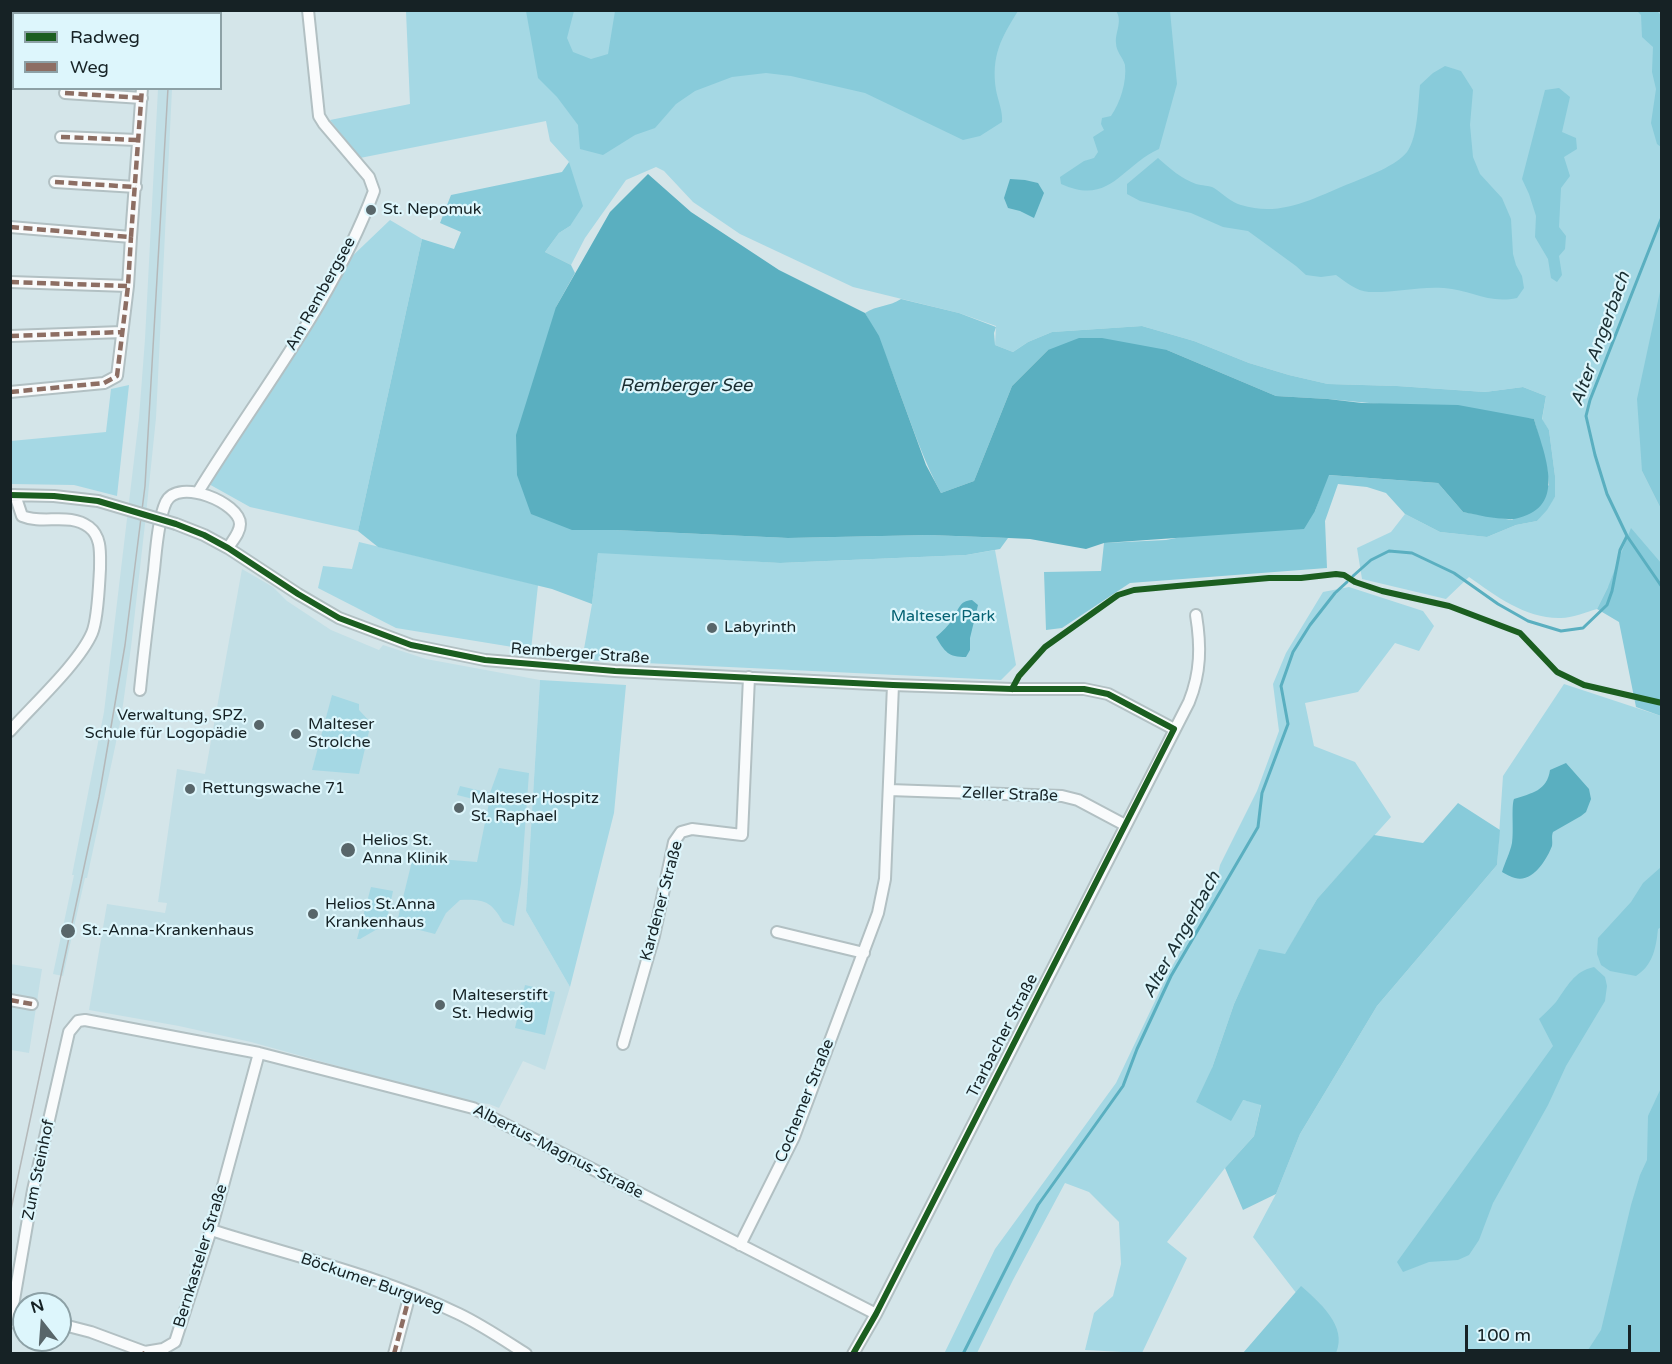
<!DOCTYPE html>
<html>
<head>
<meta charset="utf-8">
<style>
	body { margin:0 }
	#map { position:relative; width:1672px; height:1364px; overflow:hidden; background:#d4e5e9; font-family:"Varela Round",sans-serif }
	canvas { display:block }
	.frame { position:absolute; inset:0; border:12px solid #162225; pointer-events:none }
	.legend { position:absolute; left:12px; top:12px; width:210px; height:78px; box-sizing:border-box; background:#ddf6fc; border:2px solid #8da1a6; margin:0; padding:8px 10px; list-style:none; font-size:18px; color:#162225 }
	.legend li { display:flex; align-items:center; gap:12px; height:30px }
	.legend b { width:30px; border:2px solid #8da1a6 }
	.north { position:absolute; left:12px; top:1292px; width:60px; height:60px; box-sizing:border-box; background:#ddf6fc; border:2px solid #8da1a6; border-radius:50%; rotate:343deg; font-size:16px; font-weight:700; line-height:24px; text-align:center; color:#162225 }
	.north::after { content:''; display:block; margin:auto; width:21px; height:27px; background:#58666a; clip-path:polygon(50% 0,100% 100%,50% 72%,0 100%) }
	.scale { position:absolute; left:1465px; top:1325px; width:166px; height:27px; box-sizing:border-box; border:3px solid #162225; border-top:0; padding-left:8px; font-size:18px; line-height:21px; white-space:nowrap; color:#162225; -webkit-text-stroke:4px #ddf6fc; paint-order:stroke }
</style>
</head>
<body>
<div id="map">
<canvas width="1672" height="1364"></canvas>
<div class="frame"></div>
<ul class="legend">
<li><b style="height:8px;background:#1b5e20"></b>Radweg</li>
<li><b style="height:8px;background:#8d6e63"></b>Weg</li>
</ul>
<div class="north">N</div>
<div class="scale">100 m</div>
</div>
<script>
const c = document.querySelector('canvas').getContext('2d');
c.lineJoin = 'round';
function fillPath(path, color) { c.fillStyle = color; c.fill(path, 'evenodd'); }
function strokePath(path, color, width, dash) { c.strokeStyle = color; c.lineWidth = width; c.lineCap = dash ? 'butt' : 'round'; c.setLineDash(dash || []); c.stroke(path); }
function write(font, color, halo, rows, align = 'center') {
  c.font = font + ' "Varela Round",sans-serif'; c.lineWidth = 4.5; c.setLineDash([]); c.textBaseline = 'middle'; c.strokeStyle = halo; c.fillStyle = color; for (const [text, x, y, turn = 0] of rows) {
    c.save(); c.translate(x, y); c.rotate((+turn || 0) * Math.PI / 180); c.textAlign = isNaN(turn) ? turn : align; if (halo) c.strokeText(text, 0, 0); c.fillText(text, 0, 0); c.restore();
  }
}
fillPath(new Path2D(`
	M158 89H172L156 418 145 524 131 647 121 719 87 878H85L63 976 53 974 74 875H72L104 712 139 418 145 339Z
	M242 569 273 587 287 601 331 630 379 650 383 645 426 659 540 680 526 911 570 987 545 1070 523 1061 499 1108 489 1104 464 1101 251 1042 179 1026 89 1010 107 904 165 913 167 903 158 902 177 769 205 774Z
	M10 964 42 969 29 1053 11 1050Z`), '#c2dfe6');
fillPath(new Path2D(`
	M406 11H1661V287L1642 471 1661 509V563L1608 587 1597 609C1586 612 1572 618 1561 618 1526 619 1496 596 1469 577L1446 599 1362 579 1357 548 1391 532 1405 514 1440 532 1487 537 1516 525 1537 521 1555 497V476L1549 430 1542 420 1546 396 1523 387 1485 392 1397 386 1328 384 1289 375 1249 363 1194 341 1142 326 1052 332 1028 342 1013 352 995 345 996 326 959 313 853 287 740 234 693 202 664 171 656 167 626 180 585 238 571 265 545 252 559 233 570 226 569 162 550 141 546 121 360 158 330 120 410 104Z
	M390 220 422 239 358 531 250 507 207 483 344 264Z
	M129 385 117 496 74 485 11 484V441L106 432 111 389Z
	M359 542 538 585 531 650 396 628 318 588 323 566 352 569Z
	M995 550 1016 665 1001 680 582 660 592 604 598 552 780 563 966 555Z
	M1349 587 1423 611 1434 626 1419 651 1395 643 1358 692 1305 703 1314 746 1355 762 1391 817 1317 899 1285 955 1259 950 1234 1004 1212 1068 1243 1100 1261 1104 1254 1136 1225 1168 1167 1242 1187 1258 1142 1353 1085 1350 1094 1313 1113 1296 1121 1264 1119 1222 1089 1192 1065 1183 1013 1280 977 1353 944 1354 995 1249 1116 1083 1167 976 1215 888 1220 865 1257 791 1279 731 1273 684 1286 653 1323 592Z
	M540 680 626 685 614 813 570 987 526 911Z
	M1564 684 1661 716V1215L1625 1353H1290L1317 1320 1253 1237 1276 1194 1300 1134 1377 1006 1497 865 1503 776Z
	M332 695 359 704V710L371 723 359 774 312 770Z
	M499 768 529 773 521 883 514 926 503 922C491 901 484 899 460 900L446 913 435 934 400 925 398 918 413 857 477 862 489 803 457 795 460 786 490 793Z
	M371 887 393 891 386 924 360 939H357Z
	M525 985 555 992 545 1035 515 1028Z`), '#a5d8e4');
fillPath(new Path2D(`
	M526 11H574L567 38 573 52 591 59 608 54 615 11H1018C1001 38 991 56 996 90 998 101 1003 111 1002 122L980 136 963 140 865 93 791 76 766 73 732 77 695 91 676 104 655 128 635 135 603 155 580 149 578 125 557 97 538 78Z
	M1116 11H1170L1177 84 1159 149C1120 167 1110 206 1061 184L1060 177 1084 161 1094 158 1098 152 1093 137 1104 130 1101 124 1102 118 1111 116C1120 103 1127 82 1125 65 1123 57 1116 52 1116 43 1115 32 1123 21 1116 11Z
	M1637 11H1657L1661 15V147L1657 144 1651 123 1656 89 1652 72 1653 47 1642 37 1641 15Z
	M1445 66 1461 71 1473 90 1470 125 1473 157 1480 174 1502 198 1511 219 1513 254 1516 265 1522 276 1524 288 1517 298C1488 304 1471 290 1444 288 1419 286 1394 293 1369 292 1356 291 1346 282 1336 275L1321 277 1306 275 1296 266 1248 231 1223 227 1191 213 1140 201 1127 194V184L1158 158C1169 168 1182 179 1196 184 1202 186 1209 185 1214 188 1223 194 1231 202 1241 205 1282 218 1315 197 1351 183 1368 176 1396 166 1407 152 1418 137 1418 103 1420 85L1433 73Z
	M1559 88 1570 97 1562 132 1576 138 1577 149 1564 157 1570 176 1561 188 1559 227 1566 236 1565 249 1559 256 1562 275 1557 282 1551 278 1548 259 1535 237 1536 216 1529 194 1522 179 1545 90Z
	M569 162 583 206 570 226 559 233 545 252 571 265 575 273 556 307 573 530H615L788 538 929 535 1008 538 1000 549 966 555 780 563 598 553 592 604 552 589 378 547 358 531 422 239 454 249 461 232 440 223 451 195 562 172Z
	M1661 287V509L1642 471 1637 399Z
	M901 299 959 313 996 327 994 333 995 345 1013 352 1028 342 1052 332 1142 326 1194 341 1249 363 1289 375 1328 384 1397 386 1485 392 1523 387 1546 396 1542 419 1549 430 1555 476V497L1547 510 1537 521 1516 525 1487 537 1440 532 1405 514 1386 493 1367 487 1338 484 1325 521 1327 568 1130 583 1062 628 1046 630 1044 572 1101 571 1104 543 1166 540 1315 511 1328 475 1438 483 1463 512 1512 520 1549 485 1547 468 1534 419 1328 399 1276 396 1167 350H1048L1012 386 974 481 941 493C910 435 897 370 865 313 877 305 889 307 901 299Z
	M1631 528 1661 563V716L1636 707 1619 622 1597 609 1608 587Z
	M1458 803 1500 830 1497 865 1377 1006 1300 1134 1276 1194 1243 1210 1225 1168 1254 1136 1261 1105 1243 1100 1231 1121 1196 1102 1212 1068 1234 1004 1259 949 1285 954 1317 899 1374 835 1423 843Z
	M1661 867V927L1658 929C1656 948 1653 965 1636 976L1610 971 1601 965 1597 954 1598 938 1631 902 1643 883Z
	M1594 967 1605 977 1607 986 1605 1001 1566 1066 1548 1105 1493 1203 1479 1240 1469 1255 1458 1260 1429 1262 1403 1272 1397 1262 1553 1046 1539 1019C1545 1013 1551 1008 1556 1002 1567 987 1574 971 1594 967Z
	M1661 1088V1353H1586L1601 1330 1631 1205 1640 1175 1647 1160 1648 1116Z
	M1301 1286C1319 1302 1348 1326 1336 1353H1243Z`), '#88cbda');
fillPath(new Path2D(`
	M648 174 691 212 779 270 865 313 879 336 926 465 941 493 974 481 1012 386 1048 350 1079 338H1102L1167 350 1276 396 1328 399 1362 403 1458 405 1534 419C1542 448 1566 500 1527 515 1521 517 1515 520 1509 519 1494 519 1478 515 1463 512L1438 483 1329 475 1315 511 1304 529 1104 543 1086 549 1030 539 1009 538 929 535 788 538 615 530H572L531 514 517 475 516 435 556 307 610 212Z
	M1010 179 1025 180 1038 183 1044 193 1034 218 1020 211 1008 208 1004 198Z
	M972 600 978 605 970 638V650L966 657C948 657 945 652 936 637 942 632 948 626 953 619 959 609 959 601 972 600Z
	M1566 763 1589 789 1591 799 1586 812 1581 816 1553 832C1551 837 1553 841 1552 846 1547 859 1533 883 1515 878 1511 877 1506 874 1502 872 1505 862 1510 853 1512 843 1514 831 1511 806 1514 799 1532 793 1547 791 1550 770Z`), '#5aafc0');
strokePath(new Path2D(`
	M1627 536 1662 587
	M1353 576 1371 560 1389 551 1412 553 1454 573 1498 604 1528 621 1561 631 1583 628 1607 605 1612 591 1620 550 1627 536 1607 494 1595 455 1586 416 1590 400 1662 217
	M963 1354 1038 1205 1123 1086 1137 1049 1171 976 1258 827 1262 793 1288 724 1281 686 1293 652 1310 625 1335 593 1347 582`), '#5aafc0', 3);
const minor = new Path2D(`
	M147 14V10
	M65 93 142 98
	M61 137 138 140
	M55 182 136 187
	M10 227 131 237 142 88
	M10 282 128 286
	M10 336 122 332
	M10 392 104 383 117 376 128 286 131 237
	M198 492C259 393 333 301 374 191L369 177 324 124 319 116 308 10
	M10 495 54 496 98 501
	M176 524 204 535 228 548 298 594 339 618 411 645 485 660 615 671 893 685 1012 689H1084L1108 694 1174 729
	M140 690C144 650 149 610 154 570 156 551 158 519 166 502 178 477 240 503 240 524 240 533 232 541 228 548
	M10 731C33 705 79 663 92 633 98 619 99 585 100 569 100 554 102 537 89 527 69 512 43 525 22 516L15 495
	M889 790 1062 796 1078 800 1125 825
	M777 932 864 953
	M10 1000 32 1004
	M623 1044 654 936 674 842 681 832 692 829 742 835 749 677
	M211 1230C293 1256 381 1276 459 1314 482 1325 504 1340 526 1354
	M740 1245 794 1137 878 913 885 879 893 685
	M10 1323 33 1190 69 1032 78 1021 85 1020 259 1053 473 1108 876 1314
	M60 1324 91 1332 145 1352 163 1349 175 1342 211 1230 259 1053
	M394 1354 410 1294
	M853 1354 876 1314 1189 702C1201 672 1201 646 1196 615`);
strokePath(minor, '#b2c0c3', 14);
strokePath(minor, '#f9fbfc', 10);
strokePath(new Path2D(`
	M173 14 174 10
	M10 1214 99 797 125 645 145 486 168 88`), '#b4b8b9', 1.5);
const minorBridge = new Path2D(`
	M98 501 176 524`);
strokePath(minorBridge, '#b2c0c3', 14, []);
strokePath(minorBridge, '#f9fbfc', 10);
strokePath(new Path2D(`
	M147 14V10
	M65 93 142 98
	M61 137 138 140
	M55 182 136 187
	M10 227 131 237 142 88
	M10 282 128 286
	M10 336 122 332
	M10 392 104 383 117 376 128 286 131 237
	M10 1000 32 1004
	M144 1354 145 1352
	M394 1354 410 1294`), '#8d6e63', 4.5, [9, 4.5]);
strokePath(new Path2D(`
	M10 495 54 496 98 501 176 524 204 535 228 548 298 594 339 618 411 645 485 660 615 671 893 685 1012 689H1084L1108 694 1174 729 876 1314 853 1354
	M1012 689 1019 676 1045 647 1118 595 1134 590 1177 586 1269 578H1301L1336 574 1344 575 1355 582 1382 591 1449 606 1520 633 1557 672 1584 685 1662 703`), '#1b5e20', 6);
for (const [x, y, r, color] of [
	[371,210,6,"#58666a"],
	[712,628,6,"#58666a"],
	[259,725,6,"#58666a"],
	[296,734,6,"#58666a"],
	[190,789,6,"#58666a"],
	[459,808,6,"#58666a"],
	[348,850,8,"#58666a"],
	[313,914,6,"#58666a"],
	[68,931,8,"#58666a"],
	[440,1005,6,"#58666a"]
]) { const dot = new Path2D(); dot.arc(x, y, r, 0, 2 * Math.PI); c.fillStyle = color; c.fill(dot); strokePath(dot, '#ddf6fc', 2); }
write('16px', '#162225', '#ddf6fc', [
	["St. Nepomuk",383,210],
	["Labyrinth",724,628],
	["Verwaltung, SPZ,",247,716,"right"],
	["Schule für Logopädie",247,734,"right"],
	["Malteser",308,725],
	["Strolche",308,743],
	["Rettungswache 71",202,789],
	["Malteser Hospitz",471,799],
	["St. Raphael",471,817],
	["Helios St.",362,841],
	["Anna Klinik",362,859],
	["Helios St.Anna",325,905],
	["Krankenhaus",325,923],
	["St.-Anna-Krankenhaus",82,931],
	["Malteserstift",452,996],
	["St. Hedwig",452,1014]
], 'left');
write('16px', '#162225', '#ddf6fc', [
	["Am Rembergsee",321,294,-61],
	["Remberger Straße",580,654,4],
	["Zeller Straße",1010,795,2],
	["Kardener Straße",662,901,-75],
	["Trarbacher Straße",1003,1036,-63],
	["Cochemer Straße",805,1101,-68],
	["Albertus-Magnus-Straße",558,1152,27],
	["Zum Steinhof",39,1170,-78],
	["Bernkasteler Straße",201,1256,-73],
	["Böckumer Burgweg",372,1283,19]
]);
write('16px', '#066273', '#ddf6fc', [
	["Malteser Park",943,617]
]);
write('italic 18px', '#1a2e32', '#ddf6fc', [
	["Alter Angerbach",1601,339,-70],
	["Remberger See",686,386],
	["Alter Angerbach",1182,935,-61]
]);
</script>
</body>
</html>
